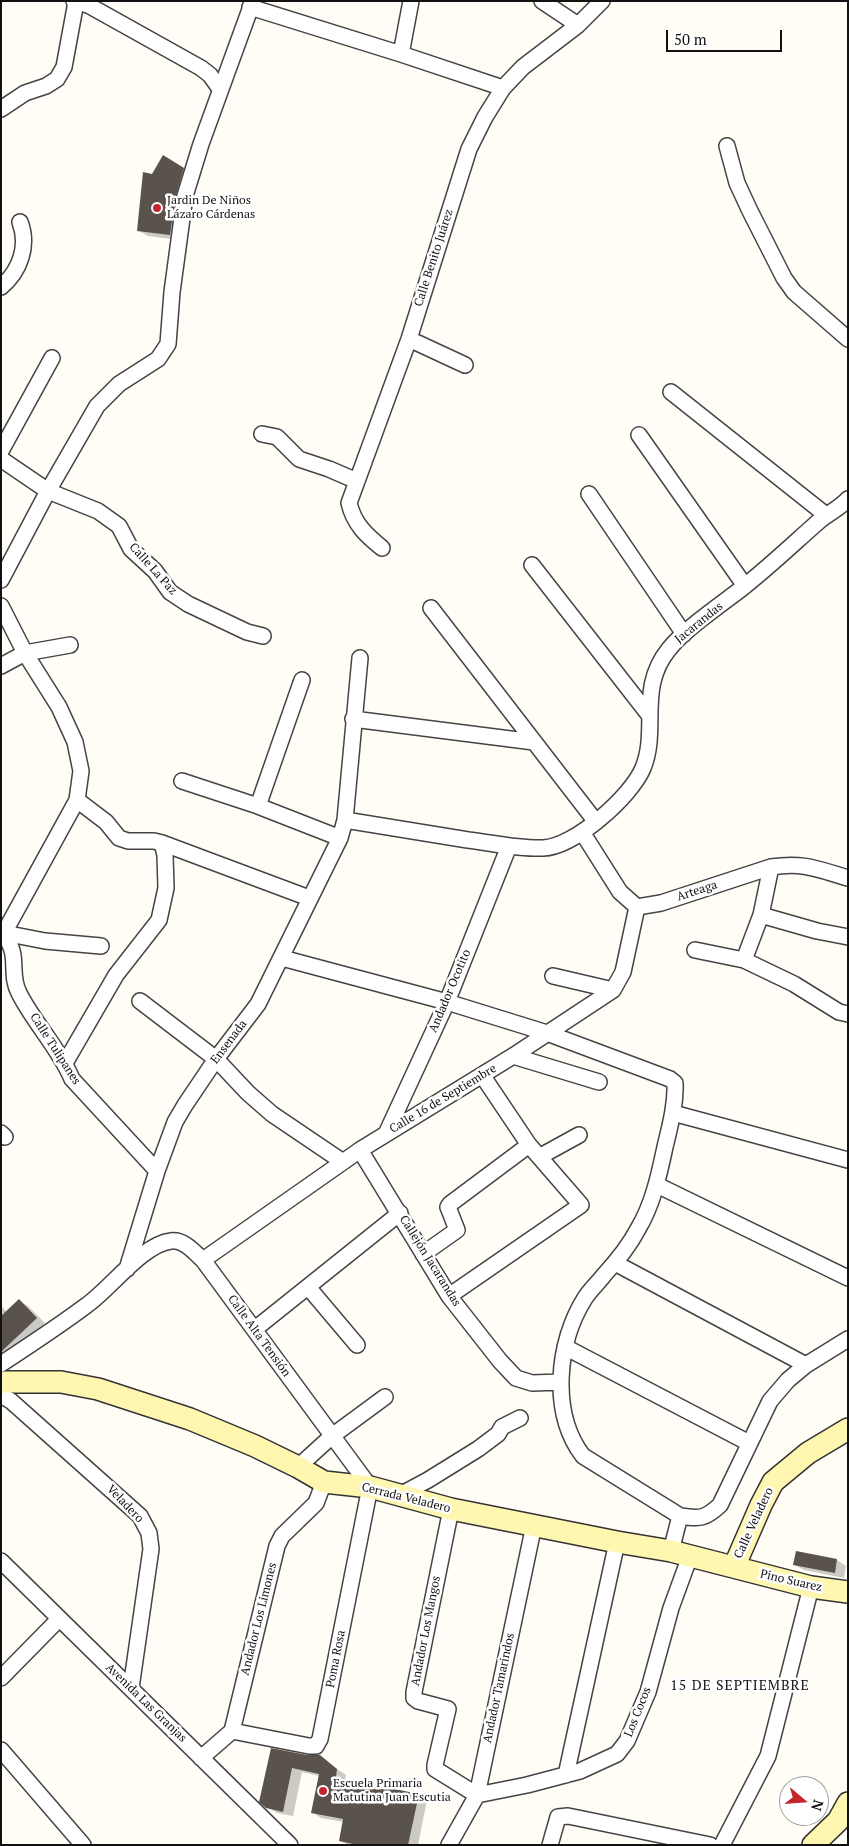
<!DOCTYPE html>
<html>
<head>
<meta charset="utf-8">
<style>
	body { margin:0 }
	#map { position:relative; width:849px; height:1846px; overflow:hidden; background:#fffdf5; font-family:"PT Serif",serif }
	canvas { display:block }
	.frame { position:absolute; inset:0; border:2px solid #111; pointer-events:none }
	.north { position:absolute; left:779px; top:1776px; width:50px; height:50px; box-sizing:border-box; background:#fff; border:1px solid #a0a0a0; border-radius:50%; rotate:108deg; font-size:14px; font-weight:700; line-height:20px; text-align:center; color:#111 }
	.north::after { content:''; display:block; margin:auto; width:18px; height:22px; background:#c4262e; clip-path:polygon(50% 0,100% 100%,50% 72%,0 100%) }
	.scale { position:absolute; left:666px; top:30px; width:116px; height:22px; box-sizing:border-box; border:2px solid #111; border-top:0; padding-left:6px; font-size:15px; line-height:18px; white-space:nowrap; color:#111; -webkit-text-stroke:4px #fff; paint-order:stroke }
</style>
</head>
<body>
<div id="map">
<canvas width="849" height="1846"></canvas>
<div class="frame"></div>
<div class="north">N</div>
<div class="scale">50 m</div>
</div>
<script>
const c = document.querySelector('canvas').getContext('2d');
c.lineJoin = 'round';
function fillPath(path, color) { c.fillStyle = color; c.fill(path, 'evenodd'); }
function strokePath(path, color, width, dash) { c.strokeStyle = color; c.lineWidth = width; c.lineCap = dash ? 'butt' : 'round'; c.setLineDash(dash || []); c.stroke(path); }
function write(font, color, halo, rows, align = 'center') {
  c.font = font + ' "PT Serif",serif'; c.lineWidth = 5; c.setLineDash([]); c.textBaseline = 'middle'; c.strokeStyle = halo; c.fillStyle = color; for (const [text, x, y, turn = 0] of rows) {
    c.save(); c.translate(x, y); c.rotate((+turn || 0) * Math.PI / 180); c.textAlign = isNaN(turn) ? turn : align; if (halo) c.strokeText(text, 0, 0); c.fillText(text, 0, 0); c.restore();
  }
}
fillPath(new Path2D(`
	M164 156 193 174 179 240 148 236 139 231 153 175Z
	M19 1301 28 1306 45 1323 1 1365V1306L7 1312Z
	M837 1560 846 1566 844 1578 804 1570 795 1565Z
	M272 1750 307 1756 320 1757 346 1775 345 1780 418 1795 427 1800 418 1845H348L341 1841 344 1822 321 1818 312 1812 319 1776 302 1772 293 1816 277 1813 267 1807Z`), '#0003');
fillPath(new Path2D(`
	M163 155 184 168 176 195 170 235 137 231 143 172 152 174Z
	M19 1299 37 1318 1 1352V1316Z
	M796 1551 837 1559 835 1573 793 1565Z
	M271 1748 307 1755H320L337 1769 336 1777 419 1794 408 1845H358L339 1841 343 1819 311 1813 319 1774 292 1768 283 1812 266 1808 259 1802Z`), '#5a524d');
const street = new Path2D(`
	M74 1 88 5 201 68 210 75 220 89
	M542 1 578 25
	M250 7 401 54 503 88
	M401 54 411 1
	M1 109 25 93 46 86 57 79 64 67 76 2
	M727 146 737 183 750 211 784 278 794 292 848 339
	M1 287C20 271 29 246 20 222
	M409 339 465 365
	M671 392 826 515
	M262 434 277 437 299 459 329 469 357 481
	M639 435 745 586
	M1 451 52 358
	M1 459 48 491 98 511 119 526 131 549 155 571 170 592 188 604 247 632 263 636
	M589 494 684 634
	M382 548C366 535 354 524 349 503L409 339 469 149 485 117 503 88 523 67 578 25 602 1
	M532 565 649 715
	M1 580 48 491 97 406 119 384 158 359 168 344 172 292 185 196 201 144 253 1
	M1 606 25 653 59 707 75 742 81 771 77 800 4 933 1 936
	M431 608 596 822
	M1 666 25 653 70 645
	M353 719 534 742
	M182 781 258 806 340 838
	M77 800 106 822 119 838 128 841H154L162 843 309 898
	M258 806 302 680
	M345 820C386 827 427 833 468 840 493 843 518 849 543 848 574 847 631 797 643 768 659 729 637 688 669 649 685 629 720 605 741 589 768 568 793 544 818 522 827 514 840 508 848 499
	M582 832 620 892 637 907
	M637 907 661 903 771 867C804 862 817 869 848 878
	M761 915 817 931 848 937
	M4 933C8 940 12 947 13 955 15 968 12 980 19 993 34 1023 59 1048 72 1079L157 1171
	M4 933 45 941 101 946
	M695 950 744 960 794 984 839 1012 848 1014
	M282 958 447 1002 547 1033 670 1079 675 1083C676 1104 670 1126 665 1147 659 1175 653 1204 638 1229 629 1246 617 1261 604 1275 598 1283 590 1290 585 1298 557 1342 550 1413 583 1456L680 1516C700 1519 705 1519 720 1505L770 1401 788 1380 806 1365 848 1339
	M744 960 761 915 771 867
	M553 976 613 990
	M140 1001 216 1059 248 1093 272 1114 343 1162
	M513 1056 599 1082
	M65 1063 116 975 159 920 166 888 165 855 162 843
	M673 1113 848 1160
	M1 1133 5 1137
	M386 1134 447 1002 509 846
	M360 1150 449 1296 500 1361 516 1378 532 1383 561 1382
	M539 1157 579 1135
	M657 1185 848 1278
	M423 1254 457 1230 448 1207 450 1204 529 1145
	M203 1260 360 1150 513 1056 613 990 623 972 637 907
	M615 1263 806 1365
	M127 1269 157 1171 175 1122 185 1105 216 1059 258 1004 340 838 345 820 360 658
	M308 1287 357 1345
	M449 1296 581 1205 529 1145 482 1075
	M255 1329 400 1213
	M565 1347 749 1443
	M1 1364C30 1345 59 1326 87 1305 111 1288 143 1244 171 1241 184 1239 195 1253 203 1260L370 1487 320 1739 316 1746H309L232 1731
	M1 1395 11 1401 140 1516 149 1533 151 1549 131 1688
	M298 1467 332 1436 385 1397
	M400 1495 428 1480 478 1449 498 1434 502 1427 520 1418
	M451 1509 414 1692V1698L418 1701 448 1709 435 1765V1769L477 1795 527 1785 580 1771 617 1754 627 1741 648 1692 671 1608 690 1556
	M671 1551 680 1516
	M1 1561 290 1845
	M1 1678 59 1619
	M1 1750 83 1845
	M201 1758 232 1731 277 1546 282 1536 316 1503 324 1482
	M566 1775 617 1542
	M449 1845 477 1795 534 1525
	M550 1845 558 1817 568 1816 710 1845
	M722 1845 768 1756 811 1587`);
const secondary = new Path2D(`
	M1 1382H61L98 1389 190 1419 255 1446 298 1467 324 1482 370 1487 451 1509 617 1542 671 1551 811 1587 848 1592
	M734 1567 761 1505 773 1482 808 1453 848 1429
	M813 1845 838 1821 848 1803`);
strokePath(street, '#444', 18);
strokePath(secondary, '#333', 24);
strokePath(street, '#fff', 15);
strokePath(secondary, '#fff6b0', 21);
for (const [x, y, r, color] of [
	[157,208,5,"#c4262e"],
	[323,1791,5,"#c4262e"]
]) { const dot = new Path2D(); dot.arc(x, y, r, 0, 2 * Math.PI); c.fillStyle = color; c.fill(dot); strokePath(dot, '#fff', 2); }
write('12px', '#111', '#fff', [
	["Jardin De Niños",167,201],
	["Lázaro Cárdenas",167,215],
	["Escuela Primaria",333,1784],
	["Matutina Juan Escutia",333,1798]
], 'left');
write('12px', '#111', '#fff', [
	["Calle Benito Juárez",434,258,-72],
	["Calle La Paz",153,569,48],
	["Jacarandas",699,623,-39],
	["Arteaga",697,891,-18],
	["Andador Ocotito",450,991,-67],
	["Ensenada",229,1042,-53],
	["Calle Tulipanes",55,1049,57],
	["Calle 16 de Septiembre",443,1099,-31],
	["Callejón Jacarandas",430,1261,58],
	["Calle Alta Tensión",259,1336,54],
	["Cerrada Veladero",406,1498,14],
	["Veladero",125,1504,46],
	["Calle Veladero",754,1523,-65],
	["Pino Suarez",791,1581,13],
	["Andador Los Limones",259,1619,-76],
	["Andador Los Mangos",426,1631,-79],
	["Poma Rosa",336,1659,-79],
	["Andador Tamarindos",499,1688,-78],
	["Avenida Las Granjas",146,1703,44],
	["Los Cocos",638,1712,-68]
]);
c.letterSpacing = '1px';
write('14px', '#111', '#fff', [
	["15 DE SEPTIEMBRE",740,1686]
]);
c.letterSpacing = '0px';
</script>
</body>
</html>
